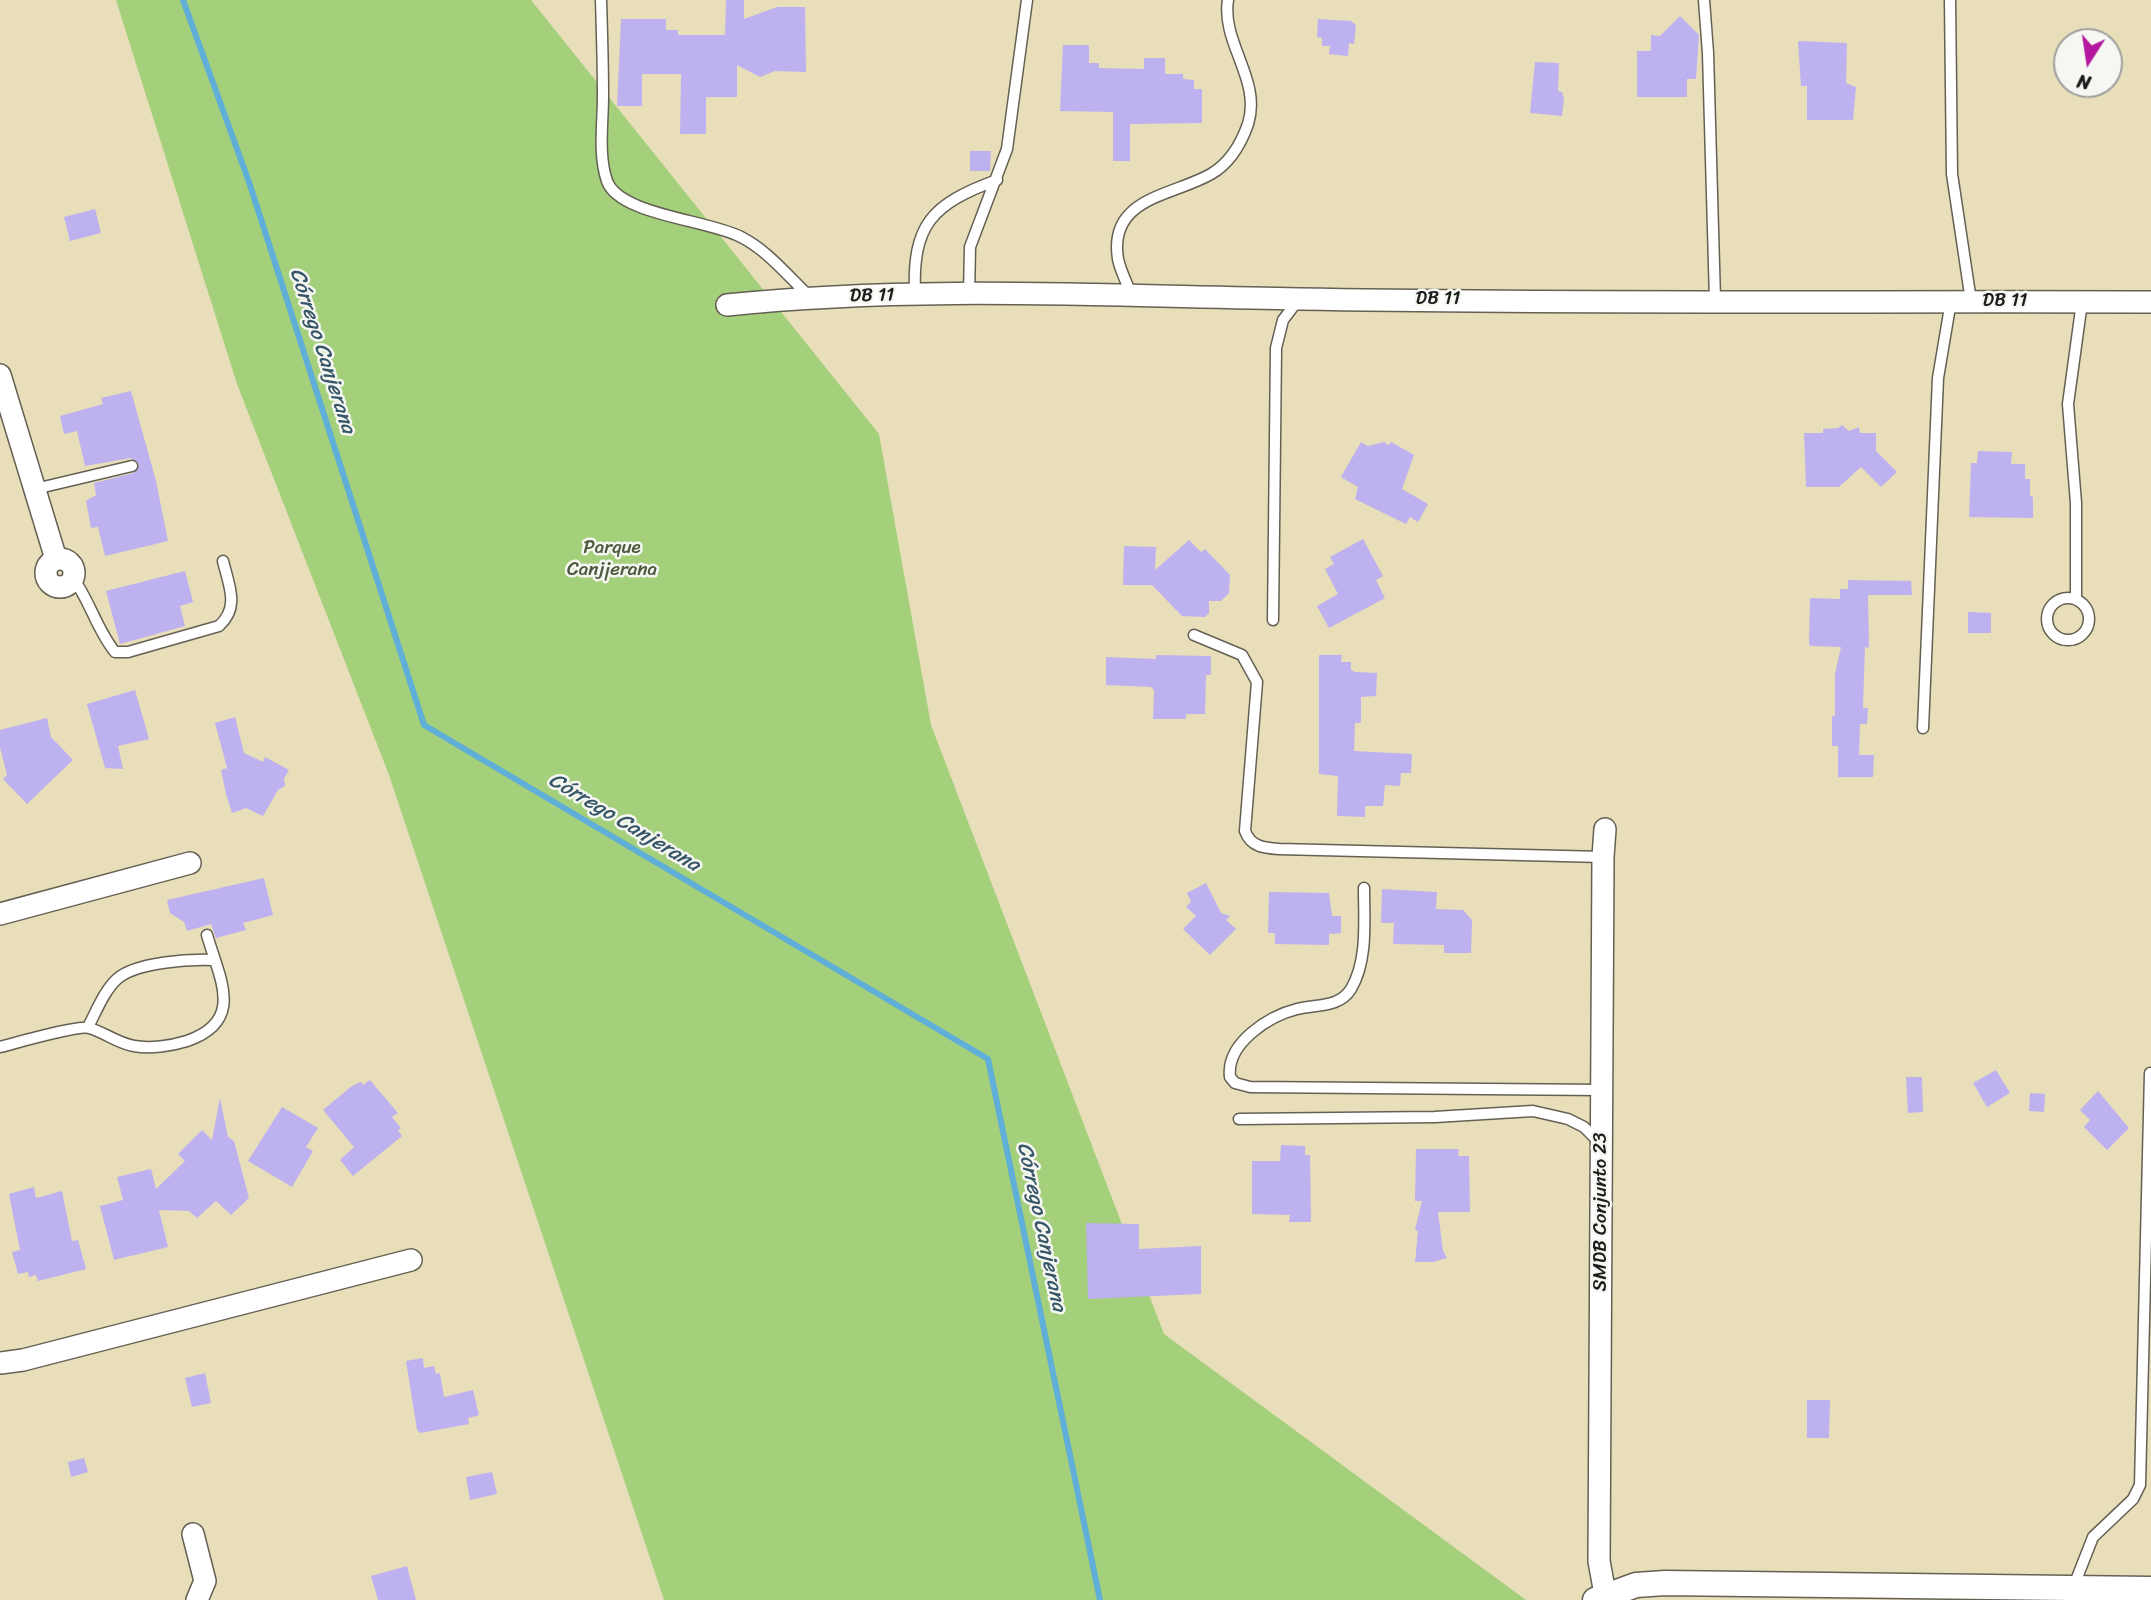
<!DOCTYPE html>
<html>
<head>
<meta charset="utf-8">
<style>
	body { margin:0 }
	#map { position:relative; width:2151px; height:1600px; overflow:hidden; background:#e9deba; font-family:Sriracha,sans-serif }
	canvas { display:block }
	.north { position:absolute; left:2053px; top:28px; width:70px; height:70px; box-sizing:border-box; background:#f6f6f2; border:2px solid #9f9f9c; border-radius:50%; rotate:192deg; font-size:19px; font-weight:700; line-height:28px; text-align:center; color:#1c1c1c }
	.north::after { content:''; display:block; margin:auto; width:24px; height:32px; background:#b5179e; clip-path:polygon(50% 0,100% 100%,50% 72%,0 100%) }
</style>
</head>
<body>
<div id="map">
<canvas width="2151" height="1600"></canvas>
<div class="north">N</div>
</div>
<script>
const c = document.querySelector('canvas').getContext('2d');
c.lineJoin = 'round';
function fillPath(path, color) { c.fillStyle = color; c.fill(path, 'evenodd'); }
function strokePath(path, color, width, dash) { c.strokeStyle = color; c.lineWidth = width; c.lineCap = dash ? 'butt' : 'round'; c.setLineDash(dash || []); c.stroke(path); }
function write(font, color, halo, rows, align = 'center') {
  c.font = font + ' Sriracha,sans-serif'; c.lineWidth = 5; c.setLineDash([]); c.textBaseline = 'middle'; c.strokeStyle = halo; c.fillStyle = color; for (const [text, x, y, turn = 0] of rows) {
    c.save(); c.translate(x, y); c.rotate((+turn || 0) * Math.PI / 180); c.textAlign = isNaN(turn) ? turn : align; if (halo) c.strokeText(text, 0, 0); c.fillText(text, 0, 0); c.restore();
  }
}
fillPath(new Path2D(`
	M116 0H531L879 434 931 725 1164 1334 1526 1600H664L389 775 237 384Z`), '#a4cf7b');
strokePath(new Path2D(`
	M183 0 249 182 424 725 988 1059 1100 1600`), '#5fafd9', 6);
fillPath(new Path2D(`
	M726 0H744V19L777 7H805L806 72 775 71 760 77 737 65V97H706V134H680L681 74H642V106H617L621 19H666V30H678V35H725Z
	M1680 16 1699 35 1696 79H1687V97H1637V51H1651V35L1660 36Z
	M1318 19 1351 21 1356 25 1354 44 1349 43 1348 56 1329 54 1330 46H1322V38L1317 37Z
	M1798 41 1847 43 1846 83 1856 87 1853 120H1807V86H1801Z
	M1063 45H1089V63H1099V68L1144 69V58H1165V74H1183V79L1194 80V89H1202V123L1130 124V161H1113V112L1060 111Z
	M1535 62 1559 63 1558 91 1562 92 1564 99 1562 116 1530 113Z
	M970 151H991L990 171H970Z
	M95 209 101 233 70 241 64 217Z
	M131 391 156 481 168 541 105 556 98 527 91 528 86 501 96 495 94 483 134 473 139 464 131 458 85 466 77 431 64 434 60 416 103 404 101 398Z
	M1842 425 1849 431 1859 427 1860 433H1876V451L1897 472 1881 487 1861 467 1839 487H1806L1804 433H1823V429L1838 428Z
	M1361 442 1368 446 1384 442 1389 445 1391 442 1414 455 1402 489 1428 504 1418 522 1410 517 1406 524 1355 499 1358 487 1341 477Z
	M1978 451 2012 452 2011 464H2025V479H2030V496L2033 497V518L1969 517 1971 463H1977Z
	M1363 539 1383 576 1376 580 1385 598 1329 628 1317 606 1338 594 1325 569 1334 564 1330 557Z
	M1189 540 1201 552 1205 549 1230 575 1229 593 1221 601H1209V613L1205 617 1182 616 1152 585H1123L1124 546 1156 547 1155 570Z
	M185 571 193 602 180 606 185 626 120 644 106 591Z
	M1848 580 1911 581 1912 595H1868L1869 648 1865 647 1863 708H1868L1867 724H1860L1859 755H1874L1873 777H1838V746H1832V716H1835V674L1841 647 1810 646 1809 643 1810 598 1840 599V589H1848Z
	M1968 612 1991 613V633H1968Z
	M1156 655 1211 656V675H1206L1205 714H1186V719H1153L1154 690 1151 687 1106 685V657L1156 659Z
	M1319 655H1342L1341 662H1351V670L1355 672 1377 673 1376 696 1361 697V723H1355L1354 751 1412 754 1411 773H1401L1400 786 1385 785 1383 806H1365V817L1337 816 1338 776 1319 774Z
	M135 690 149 739 118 746 123 769 105 768 87 704Z
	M235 717 244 753 263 762 265 757 289 770 284 779 285 786 278 790 263 816 246 808 232 813 226 794 221 770 227 768 215 723Z
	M47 718 51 737 73 760 27 804 3 779 7 775 0 747V730Z
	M264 878 273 915 243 923 246 930 216 938 211 924 187 931 184 922 170 913 167 900Z
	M1206 883 1221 913 1230 916 1226 920 1236 929 1210 955 1183 929 1196 916 1186 907 1191 902 1187 893Z
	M1382 889 1437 892 1436 909 1463 910 1472 920 1471 953H1444V945L1393 944 1394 923H1381Z
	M1269 892 1329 893 1332 916H1341V933L1329 934V945L1275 944V933H1268Z
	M1996 1070 2010 1093 1987 1107 1973 1083Z
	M1906 1077H1922L1923 1112 1908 1113Z
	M370 1080 398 1113 392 1117 401 1128 398 1130 402 1136 353 1176 340 1160 354 1147 323 1110 352 1086 361 1082 363 1085Z
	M2098 1091 2129 1128 2107 1150 2084 1127 2090 1120 2080 1110Z
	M2030 1093 2045 1094 2044 1112 2029 1111Z
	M220 1098 228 1137 234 1141 249 1198 231 1215 216 1201 197 1218 189 1211 159 1210 168 1247 114 1260 100 1206 123 1200 117 1177 151 1169 156 1189 185 1161 178 1154 202 1130 212 1140Z
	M282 1107 318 1128 306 1147 313 1151 292 1187 248 1161Z
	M1281 1145 1305 1146V1155H1310L1311 1222H1289L1290 1215 1252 1214V1161H1280Z
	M1416 1149H1459L1458 1156H1469L1470 1212H1438L1443 1251 1447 1258 1433 1262H1415L1418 1231 1415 1230 1422 1201H1415Z
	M34 1187 36 1198 62 1191 72 1241 78 1240 86 1269 38 1281 36 1275 29 1277 28 1272 18 1274 12 1252 20 1250 9 1194Z
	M1086 1223 1139 1224V1249L1201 1246V1294L1088 1299Z
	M423 1358 424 1368 434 1366 436 1374 440 1373 444 1397 473 1390 479 1415 468 1418 469 1424 420 1433 417 1430 406 1361Z
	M205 1373 211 1403 192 1407 185 1378Z
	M1807 1400H1830L1829 1438H1807Z
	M84 1458 88 1472 71 1477 68 1462Z
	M492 1472 497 1494 470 1500 466 1477Z
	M407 1566 416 1600H378L371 1576Z`), '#bdb1ef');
const service = new Path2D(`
	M601 0C602 32 603 64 603 96 603 123 598 155 607 181 619 215 709 220 741 237 767 250 788 276 809 296
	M1704 0 1708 53 1715 300
	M1950 0 1952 174 1971 301
	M1131 294C1127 283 1120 270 1118 259 1108 197 1173 196 1211 174 1230 163 1241 144 1248 124 1262 80 1221 43 1228 0
	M915 295C912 224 932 204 997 180
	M969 295 970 247 1007 149 1027 0
	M35 489 132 466
	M73 578C90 601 97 630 115 652H128L219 626C240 607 229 586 223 561
	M2047 619a21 21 0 1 1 42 0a21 21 0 1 1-42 0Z
	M2076 598V503L2068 404 2082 302
	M1273 620 1276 348 1283 320 1299 299
	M1194 635 1242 655 1257 682 1245 831C1251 847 1264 848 1279 849L1603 857
	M1923 728 1938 378 1951 301
	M1364 888C1364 921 1368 960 1351 989 1339 1008 1317 1004 1297 1009 1269 1016 1226 1043 1230 1077L1235 1083 1250 1087 1602 1090
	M88 1027C96 1012 104 991 117 979 136 962 190 959 214 960
	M0 1047C16 1043 78 1025 89 1028 104 1032 117 1043 134 1046 150 1049 171 1046 187 1041 245 1021 220 980 207 935
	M1239 1119 1435 1117 1533 1111 1568 1119 1584 1127 1600 1143
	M2073 1588 2093 1537 2133 1499 2140 1485 2150 1073`);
const minor = new Path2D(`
	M727 305C916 285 1109 296 1299 299 1583 304 1867 301 2151 302
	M0 375 56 559
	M46 573a14 14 0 1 1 28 0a14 14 0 1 1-28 0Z
	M0 914 190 863
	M0 1363 23 1360 411 1260
	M193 1534 205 1581 197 1600
	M1605 1594 1599 1561 1603 857 1605 829`);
const tertiary = new Path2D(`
	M1595 1600 1636 1585 1665 1583 2151 1589`);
strokePath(service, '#646053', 13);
strokePath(minor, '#646053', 24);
strokePath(tertiary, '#646053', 27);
strokePath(service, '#fff', 10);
strokePath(minor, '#fff', 21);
strokePath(tertiary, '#fff', 24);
write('19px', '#1c1c1c', '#f6f6f2', [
	["DB 11",872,296,-1],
	["DB 11",1438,299],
	["DB 11",2005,301],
	["SMDB Conjunto 23",1601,1212,-90]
]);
write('19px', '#4c5b3d', '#f6f6f2', [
	["Parque",612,548],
	["Canjjerana",612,570]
]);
write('italic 21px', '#375768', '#f6f6f2', [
	["Córrego Canjerana",322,351,72],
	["Córrego Canjerana",624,823,31],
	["Córrego Canjerana",1041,1227,78]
]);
</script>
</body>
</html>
